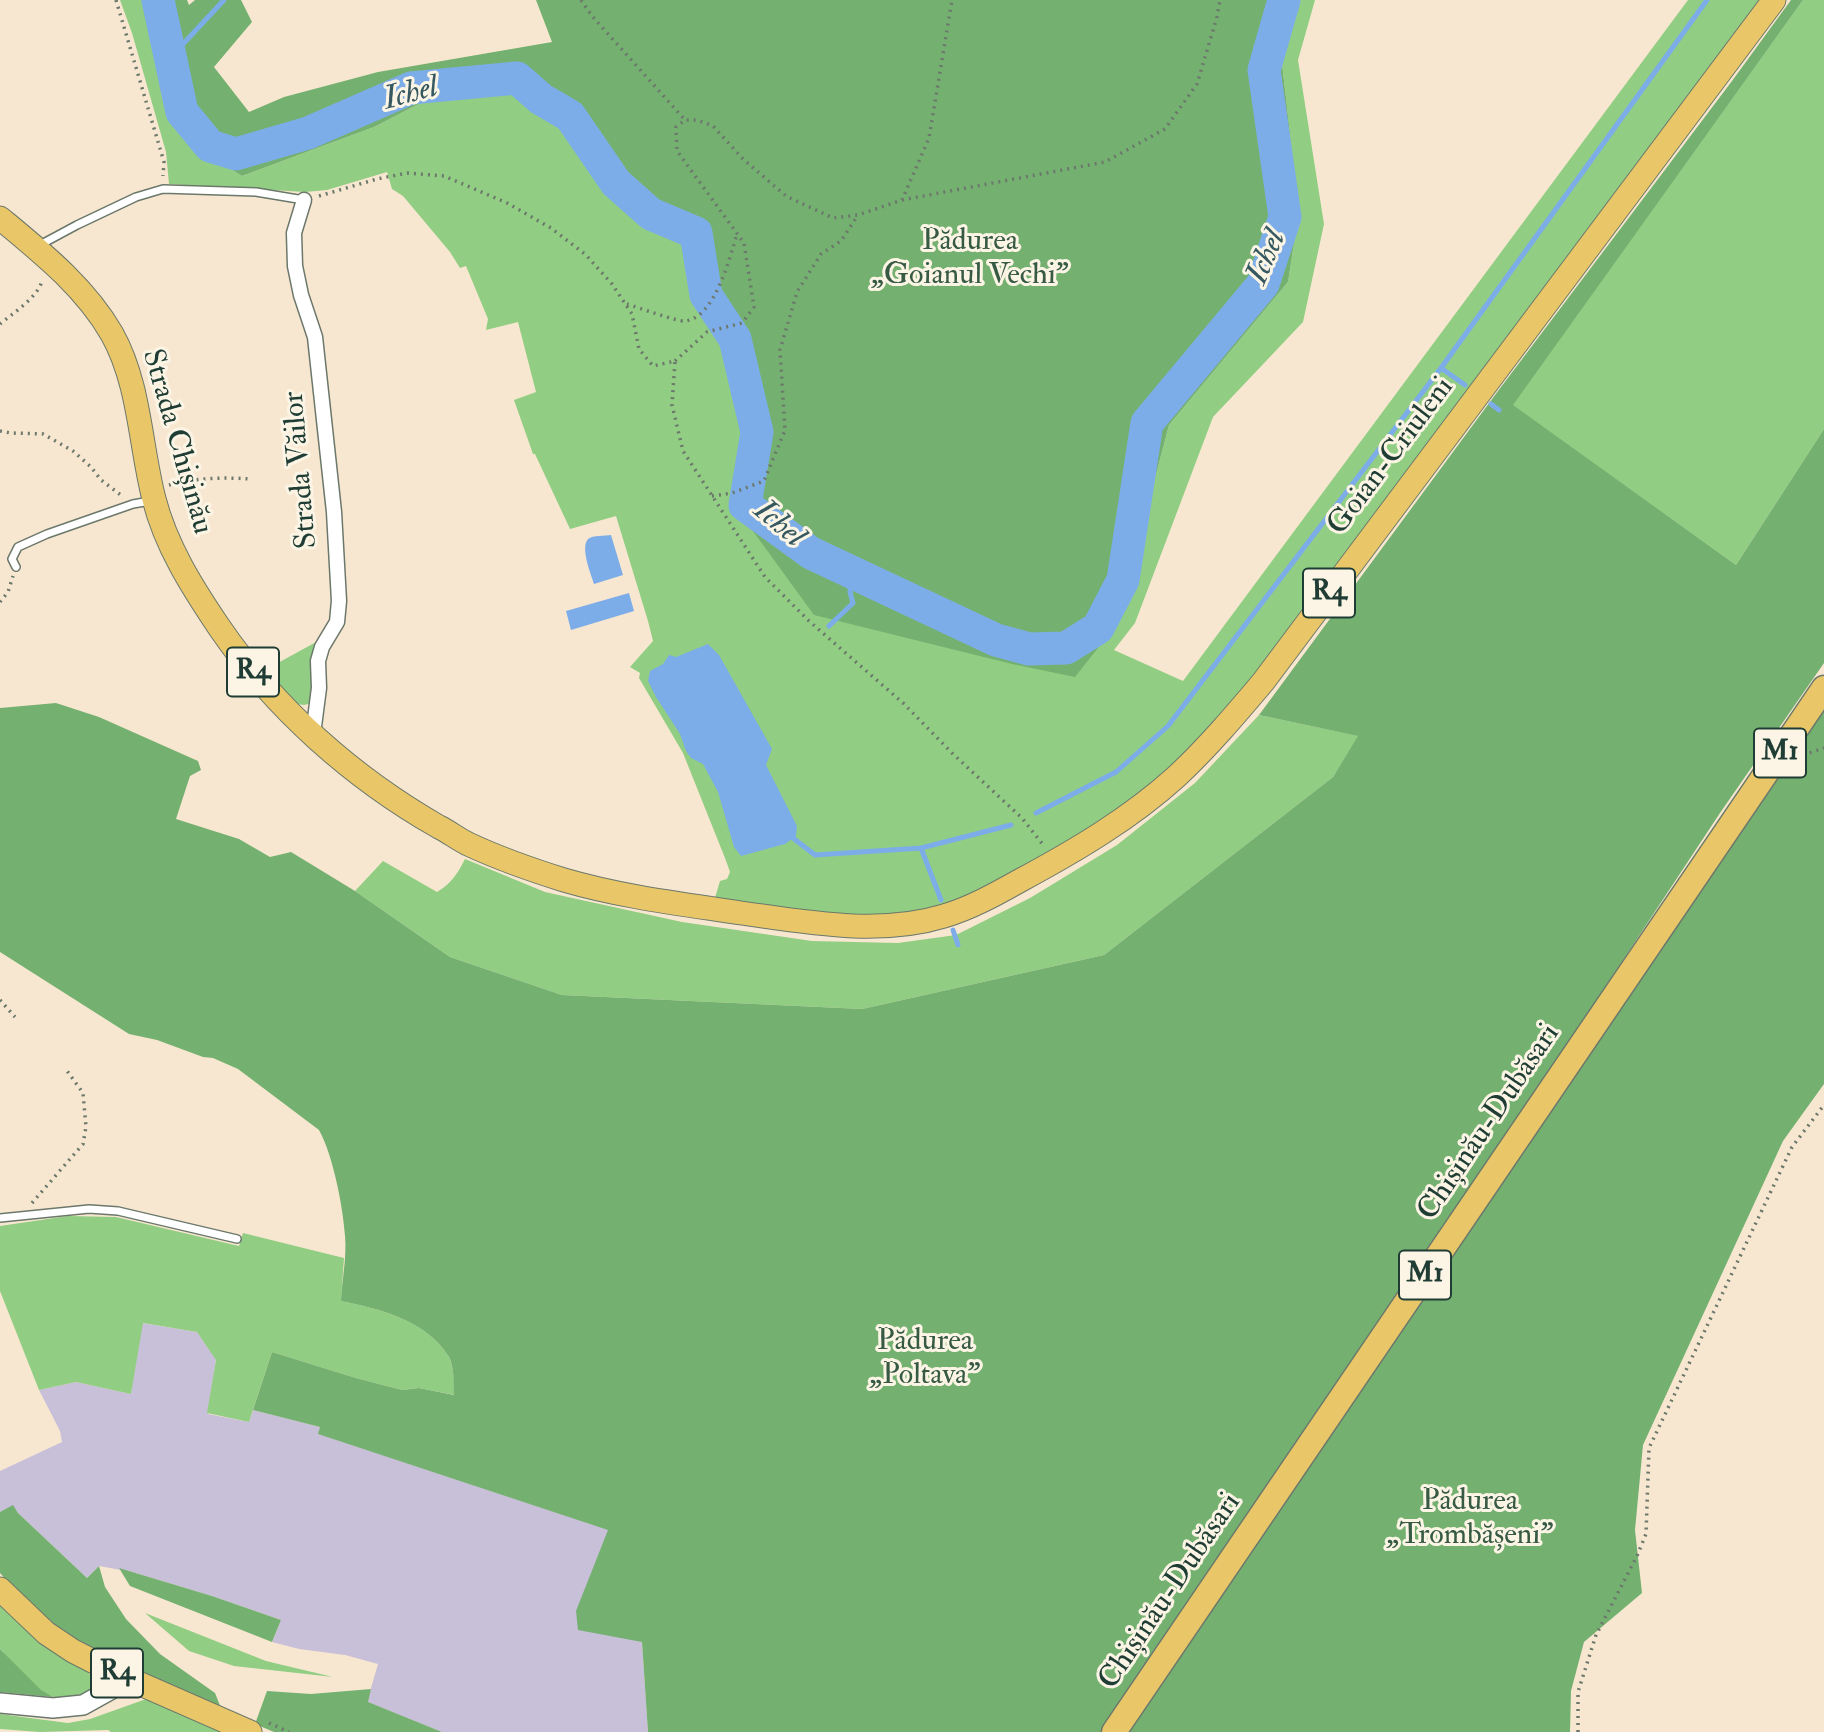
<!DOCTYPE html>
<html>
<head>
<meta charset="utf-8">
<style>
	body { margin:0 }
	canvas { display:block; background:#f8e7d0 }
</style>
</head>
<body>
<canvas width="1824" height="1732"></canvas>
<script>
const c = document.querySelector('canvas').getContext('2d');
c.lineJoin = 'round';
function fillPath(path, color) { c.fillStyle = color; c.fill(path, 'evenodd'); }
function strokePath(path, color, width, dash) { c.strokeStyle = color; c.lineWidth = width; c.lineCap = dash ? 'butt' : 'round'; c.setLineDash(dash || []); c.stroke(path); }
function write(font, color, halo, rows, align = 'center') {
  c.font = font + ' "IM FELL Double Pica",serif'; c.lineWidth = 6; c.setLineDash([]); c.textBaseline = 'middle'; c.strokeStyle = halo; c.fillStyle = color; for (const [text, x, y, turn = 0] of rows) {
    c.save(); c.translate(x, y); c.rotate((+turn || 0) * Math.PI / 180); c.textAlign = isNaN(turn) ? turn : align; if (halo) c.strokeText(text, 0, 0); c.fillText(text, 0, 0); c.restore();
  }
}
fillPath(new Path2D(`
	M142 1323 197 1332 216 1359 208 1414 249 1422 253 1410 320 1427 319 1434 609 1530 577 1611 642 1642 648 1732H442L367 1702 378 1664 345 1655 299 1649 272 1642 281 1620 212 1596 132 1572 99 1566 87 1578 18 1513 13 1506 0 1512V1471L62 1442 60 1431 39 1390 76 1382 131 1394Z`), '#c8bfd8');
fillPath(new Path2D(`
	M120 0H147L160 90 187 142 242 176 374 127 442 92 472 93 511 88 530 97 540 107 574 131 612 191 650 231 691 242 692 303 724 345 742 427 734 505 1117 624 1169 425 1288 282 1299 212 1282 63 1300 0H1315L1298 60 1324 224 1303 322 1213 417 1135 623 1114 650 1183 681 1688 0H1762L1279 647 1187 755 1133 802 984 891 936 908 894 914 848 916 714 901 720 881 727 879 730 872 725 858 683 753 639 678 640 673 630 667 653 641 648 621 616 516 570 529 535 454H533L514 400 536 392 518 322 486 330 488 319 466 266 460 268 450 252 403 196 392 189 387 172 327 190 305 192 169 184 166 152 132 33Z
	M1803 0H1824V429L1736 565 1512 405Z
	M318 641 312 703 304 705 297 704 265 670Z
	M1259 715 1359 736 1333 777 1104 955 862 1009 562 995 450 957 355 891 383 861 437 892C451 884 458 873 465 859L545 892 682 922 812 941 898 943 956 935 1030 898 1117 845 1195 783Z
	M68 1216 116 1217 239 1246 243 1233 344 1258 341 1301C380 1309 426 1320 449 1357 454 1367 454 1384 455 1395L419 1388 402 1390 356 1378 272 1352 249 1422 207 1413 216 1360 197 1332 143 1323 131 1394 76 1382 39 1390 0 1291V1226Z
	M0 1598 38 1636 87 1671 94 1680 89 1692C78 1695 65 1698 55 1697 39 1696 11 1660 0 1649Z
	M145 1613 266 1661 333 1677 234 1666 189 1651Z
	M149 1698 231 1732H111L108 1730 40 1732 0 1729V1714L68 1723 90 1719Z`), '#91ce83');
fillPath(new Path2D(`
	M147 0H187L189 5 195 0H241L252 22 214 67 249 112 284 97 378 72 552 42 536 0H1300L1282 63 1299 212 1288 282 1169 425 1117 624 1075 677 1012 664 814 615 734 505 742 427 724 345 692 303 691 242 651 231 612 191 574 131 540 107 530 97 511 88 472 93 442 92 374 127 242 176 187 142 160 90Z
	M1791 0H1803L1513 405 1736 565 1824 429V663L1720 813 1464 1201 1105 1732H648L642 1642 578 1630 576 1611 608 1530 318 1434 320 1427 253 1410 272 1352 356 1378 402 1390 419 1388 454 1395C454 1385 454 1366 449 1357 426 1320 380 1309 341 1301 342 1280 347 1256 345 1236 343 1207 333 1155 319 1130L238 1069 213 1058 203 1057 157 1040 129 1034 0 952V708L56 703 99 717 198 761 201 770 190 776 176 819 239 839 270 857 291 852 355 891 450 957 562 995 862 1009 1104 955 1333 777 1358 736 1259 715 1498 391 1732 81Z
	M1824 704V1084L1783 1141 1643 1445 1635 1530 1642 1593 1584 1642 1571 1691 1570 1732H1125Z
	M13 1505 18 1513 87 1578 99 1566 105 1587 126 1619 160 1654 215 1693 221 1708 189 1697 66 1636 44 1622 0 1573V1512Z
	M119 1568 212 1596 281 1620 272 1642 130 1586Z
	M0 1649 41 1690 53 1697 0 1692Z
	M371 1689 368 1702 442 1732H274L255 1724 267 1691 311 1694Z`), '#74b171');
fillPath(new Path2D(`
	M611 535 623 575 594 584C591 574 580 548 588 539 593 535 605 536 611 535Z
	M629 593 634 611 571 630 566 611Z
	M708 644 719 655 772 749 766 765 797 826 796 836 785 844 741 856 734 847 718 792 703 764 691 758 686 751 680 734 656 697 648 681 650 671 663 664 669 655 676 657Z`), '#7dade8');
strokePath(new Path2D(`
	M170 58 224 0
	M1441 368 1465 385
	M1491 404 1499 410
	M829 626 853 603 850 592 851 572
	M1036 813 1116 772 1168 726 1441 368 1707 0
	M793 838 815 855 921 848 1011 825
	M921 848 941 900
	M953 930 958 945`), '#7dade8', 5);
strokePath(new Path2D(`
	M158 0 182 112 210 146 236 154 308 133 411 88 517 78 541 99 570 116 616 183 651 214 696 233 706 295 735 339 757 432 745 505 811 553 996 640 1029 649 1066 648 1098 628 1123 580 1147 423 1263 284 1285 217 1264 70 1284 0`), '#7dade8', 33);
const service = new Path2D(`
	M38 246 77 225 136 197 163 189 256 192 304 200
	M16 567 12 559 18 547 47 534 133 504 150 501
	M0 1218 89 1209 118 1211 237 1239`);
const minor = new Path2D(`
	M304 200 294 233 295 266 301 295 315 337 334 512 339 601 337 622 322 647 318 661 319 688 313 734`);
const tertiary = new Path2D(`
	M0 1703 53 1708 83 1705 110 1690 120 1675`);
const primary = new Path2D(`
	M0 218C41 252 85 287 112 334 140 384 140 445 154 499 166 546 192 587 219 627 275 709 353 778 439 827 449 832 458 839 468 844 496 857 535 871 564 880 622 897 682 904 741 913 806 922 879 936 944 916 971 908 996 894 1021 880 1075 851 1131 818 1177 776 1208 747 1236 714 1263 682L1774 0
	M0 1589 46 1633 73 1651 120 1675 250 1732`);
const trunk = new Path2D(`
	M1114 1732 1824 688`);
strokePath(service, '#6b786b', 10);
strokePath(minor, '#6b786b', 17);
strokePath(tertiary, '#6b786b', 22);
strokePath(primary, '#6b786b', 25);
strokePath(trunk, '#6b786b', 27);
strokePath(new Path2D(`
	M116 0 164 162 163 176
	M581 0 592 16 685 120
	M319 196 377 179 407 173 444 176 507 203 551 228 586 255 612 284 632 314 639 349 653 366 675 361 672 405 683 451 765 577 809 621 903 703 953 754 1022 818 1044 846
	M902 200 1105 162 1165 129 1197 84 1217 17 1220 0
	M627 304C637 307 678 322 685 321 715 318 730 257 737 234
	M0 324C12 314 38 297 42 281
	M675 361 707 332 742 323 754 307 744 243 677 151 676 127 685 120H697L713 126 743 159 786 196 833 218 858 215 902 200 929 138 952 0
	M0 431 11 433 43 434 73 451 91 467 101 480 122 496
	M169 485C194 478 224 477 250 479
	M712 496 732 493 764 481 785 430 780 350 797 292 821 254 841 241 858 215
	M0 602 8 592 13 576
	M1803 755 1824 748
	M0 1000 15 1017
	M32 1203 83 1144 86 1127 83 1093 65 1068
	M269 1723 289 1732
	M1578 1732V1692L1596 1635 1637 1556 1646 1534 1649 1448 1792 1147 1824 1105`), '#6b786b', 3.5, [2, 5]);
strokePath(service, '#fff', 7);
strokePath(minor, '#fff', 14);
strokePath(tertiary, '#fff', 19);
strokePath(primary, '#e9c769', 23);
strokePath(trunk, '#e9c769', 24);
for (const [x, y, w] of [
	[1329,593,52],
	[253,672,52],
	[1780,753,52],
	[1425,1275,52],
	[117,1673,52]
]) { const box = new Path2D(); box.roundRect(x - w / 2, y - 24.5, w, 49, 5); c.fillStyle = '#fcf5e5'; c.fill(box); strokePath(box, '#1f3d34', 2); }
write('bold 28px', '#1f3d34', null, [
	["R4",1329,593],
	["R4",253,672],
	["M1",1780,753],
	["M1",1425,1275],
	["R4",117,1673]
]);
write('30px', '#365a44', '#fcf5e5', [
	["Pădurea",970,243],
	["„Goianul Vechi”",970,277],
	["Pădurea",925,1343],
	["„Poltava”",925,1377],
	["Pădurea",1470,1503],
	["„Trombășeni”",1470,1537]
]);
write('30px', '#1f3d34', '#fcf5e5', [
	["Strada Chișinău",176,442,74],
	["Goian-Criuleni",1392,457,-53],
	["Strada Văilor",302,470,-95],
	["Chișinău-Dubăsari",1490,1123,-56],
	["Chișinău-Dubăsari",1171,1592,-56]
]);
write('italic 32px', '#365961', '#fcf5e5', [
	["Ichel",411,95,-15],
	["Ichel",1268,258,-67],
	["Ichel",778,525,40]
]);
</script>
</body>
</html>
